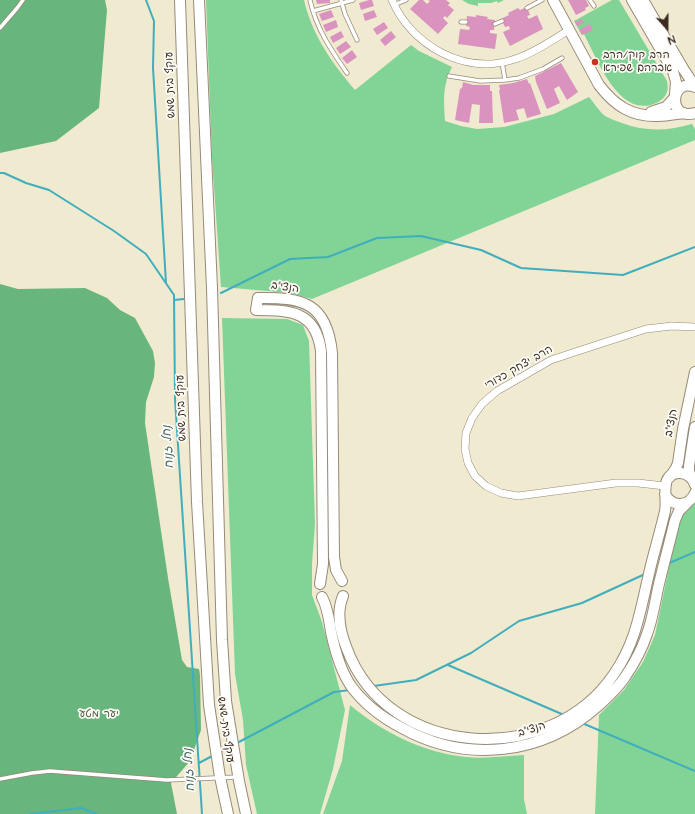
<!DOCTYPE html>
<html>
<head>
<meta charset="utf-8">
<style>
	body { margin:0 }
	#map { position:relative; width:695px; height:814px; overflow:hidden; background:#f0ead1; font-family:"Architects Daughter",sans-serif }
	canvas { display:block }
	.north { position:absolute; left:647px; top:8px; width:40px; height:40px; -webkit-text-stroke:3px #fdfcf7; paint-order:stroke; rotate:159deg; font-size:11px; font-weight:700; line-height:16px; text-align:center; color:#3b2a1e }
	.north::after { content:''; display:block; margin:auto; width:14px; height:18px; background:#3b2a1e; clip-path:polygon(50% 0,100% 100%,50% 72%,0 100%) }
</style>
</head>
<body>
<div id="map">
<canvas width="695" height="814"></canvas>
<div class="north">N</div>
</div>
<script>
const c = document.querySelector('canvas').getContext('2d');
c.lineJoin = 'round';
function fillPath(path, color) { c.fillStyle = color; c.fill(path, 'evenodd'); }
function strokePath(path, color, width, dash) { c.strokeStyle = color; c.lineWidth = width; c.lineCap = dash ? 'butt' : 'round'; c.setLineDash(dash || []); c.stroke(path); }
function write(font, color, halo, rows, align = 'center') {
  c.font = font + ' "Architects Daughter","Playpen Sans Hebrew",sans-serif'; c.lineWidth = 3.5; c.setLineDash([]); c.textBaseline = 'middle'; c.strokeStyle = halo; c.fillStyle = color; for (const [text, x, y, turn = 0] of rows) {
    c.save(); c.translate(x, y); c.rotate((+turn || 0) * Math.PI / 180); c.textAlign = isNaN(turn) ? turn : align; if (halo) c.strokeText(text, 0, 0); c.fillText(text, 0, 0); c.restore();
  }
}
fillPath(new Path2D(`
	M206 0H304C312 35 332 63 355 90L411 45 419 51 452 67C442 87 444 100 445 121L461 126 477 129 504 127 554 114 589 97C594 103 599 111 605 116 610 119 617 121 622 123 646 132 668 131 692 124L695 129V140L312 299 290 293 221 287 212 158Z
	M462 0H504L498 3 497 1 491 3H478V6L469 4Z
	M612 0H619L667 81C669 90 667 97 658 102 620 122 597 59 584 34L582 35 574 21Z
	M222 318 287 319 303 325 309 341 315 524 312 564V595L322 622 345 710 333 769 320 814H257L246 765 243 720 235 674Z
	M695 503V814H595L599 715 624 690 643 662 655 635 679 519 686 510Z
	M350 705C382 732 424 753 466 757 485 759 505 756 524 755V799L527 814H323L342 761Z`), '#81d495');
fillPath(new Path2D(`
	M0 0H105L107 10 99 108 56 141 0 153Z
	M0 284 18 289 85 288 107 298 120 310 135 318 153 351 155 363 154 377 146 402 145 423 168 578 182 660 187 667 199 669 200 675 201 730 190 761 171 783 177 814H0Z`), '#68b67e');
strokePath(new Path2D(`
	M146 0 154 21 153 68 166 283
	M0 173H4L26 183 49 190 114 231 146 254 174 295 175 399 202 814
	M221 293 290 259 328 257 377 238 421 236 481 250 521 268 623 275 695 247
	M174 300 184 299
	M667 564 695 552
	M448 665 564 715
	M374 686 416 680 471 653 519 621 582 603 645 574
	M582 723 695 771
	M237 743 334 692 350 690
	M219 752 230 747
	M199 763 214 755
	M30 814 81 808 96 814`), '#40aebd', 2);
fillPath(new Path2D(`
	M316 0H330V3L317 4Z
	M369 0H372L374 6 361 10 359 3Z
	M419 0H423L427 4 430 1 428 0H446L450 3 448 5 454 10 447 18 445 16 443 18 448 23 438 34 410 9Z
	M568 0H586L589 6 585 8 586 10 576 15Z
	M527 7 530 15 527 16 529 19 537 15 543 29 510 46 503 32 510 29 509 26 505 27 501 19 509 15 508 13 518 8 520 10Z
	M331 10 334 17 322 21 319 14Z
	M374 10 377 17 365 21 363 14Z
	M476 15 488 17 487 19 495 20 494 30H490V33L497 34 495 49 458 44 460 29 469 30 470 27 466 26 467 16 476 17Z
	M582 19 584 23 577 26 575 22Z
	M336 20 338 27 326 32 323 25Z
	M384 22 388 28 377 35 373 29Z
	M590 24 593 30 582 35 579 30Z
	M341 31 344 37 333 43 330 37Z
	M391 31 396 37 385 46 380 40Z
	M346 41 351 47 340 54 336 48Z
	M352 50 357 57 347 64 342 58Z
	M561 63 578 92 567 100 559 86 554 89 560 103 547 109 536 82 535 76Z
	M527 79 529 84 530 83 541 114 527 118 524 108 516 110 519 120 504 123 499 90H500L499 85 513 83Z
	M463 82 473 85H490V91H492L493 123H479L480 105 472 104 469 123 455 120 460 89 462 88Z`), '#da93be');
const lane = new Path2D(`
	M310 0C316 28 331 50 347 73
	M341 0 345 14 357 40
	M590 0 594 6
	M394 5 406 0
	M527 8 542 0
	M313 11 353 0
	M461 22H466
	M495 24 502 21
	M0 28 18 7 23 0
	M502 62 505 80
	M449 76 480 81 505 80 519 78 543 69 562 58
	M0 779 32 773 50 771 167 780 238 777`);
const street = new Path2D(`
	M392 0C411 45 464 75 512 60 532 54 551 41 569 30
	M665 486 638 483H616L518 496 501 493 486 486 475 476 468 463 465 449 466 433 472 418 482 404 497 391 551 360 575 352 646 329 672 326 695 327`);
const secondary = new Path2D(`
	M180 0 197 502 209 705 220 777 228 814
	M199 0 212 288 222 640 226 701 239 781 246 814
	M553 0 599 85C615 106 632 117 659 116 667 116 676 114 684 113
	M632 0 673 71 676 82 675 95
	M643 0 684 70 695 86
	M695 87C670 77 667 121 695 113
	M651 112 666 107 675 97
	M670 477 676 468 678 463 683 429 695 372
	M692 479 689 471V466L695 427
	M665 494C672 508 689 507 695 493
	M320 584 323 564 321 351C316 311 290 310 256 310L258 298C303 297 327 303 332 353L334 557 336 570 342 581
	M343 596C336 613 340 632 347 649 388 759 550 769 614 674 635 644 640 613 648 578 653 555 660 533 665 511 668 498 658 472 681 473 688 474 693 478 695 485
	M322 597C328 608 329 620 331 632 335 651 340 670 351 686 364 704 383 718 402 728 467 764 543 755 598 706 608 697 618 688 625 677 634 664 642 649 647 634 653 618 655 601 659 584 664 563 670 541 675 520L679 511 688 502`);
strokePath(lane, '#968a78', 5);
strokePath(street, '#968a78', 8);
strokePath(secondary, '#968a78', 12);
strokePath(lane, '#fff', 3.5);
strokePath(street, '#fff', 7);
strokePath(secondary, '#fff', 10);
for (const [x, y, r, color] of [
	[595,62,4,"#c8321e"]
]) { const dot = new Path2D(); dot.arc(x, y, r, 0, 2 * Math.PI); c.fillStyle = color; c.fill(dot); strokePath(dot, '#fdfcf7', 1.5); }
write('11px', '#3b2a1e', '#fdfcf7', [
	["הרב קוק/הרב",603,56],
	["אברהם שפירא",603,69]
], 'left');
write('11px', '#3b2a1e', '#fdfcf7', [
	["עוקף בית שמש",171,85,-92],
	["הנצי\"ב",285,288,8],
	["הרב יצחק כדורי",519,368,-30],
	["עוקף בית שמש",182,408,-92],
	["הנצי\"ב",672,423,-79],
	["עוקף בית שמש",225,730,82],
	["הנצי\"ב",532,730,-18]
]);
write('11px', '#505d42', '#fdfcf7', [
	["יער מטע",99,715]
]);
write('italic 12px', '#3d5f5e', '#fdfcf7', [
	["נחל זנוח",169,447,-94],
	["נחל זנוח",190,770,-94]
]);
</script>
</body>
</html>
